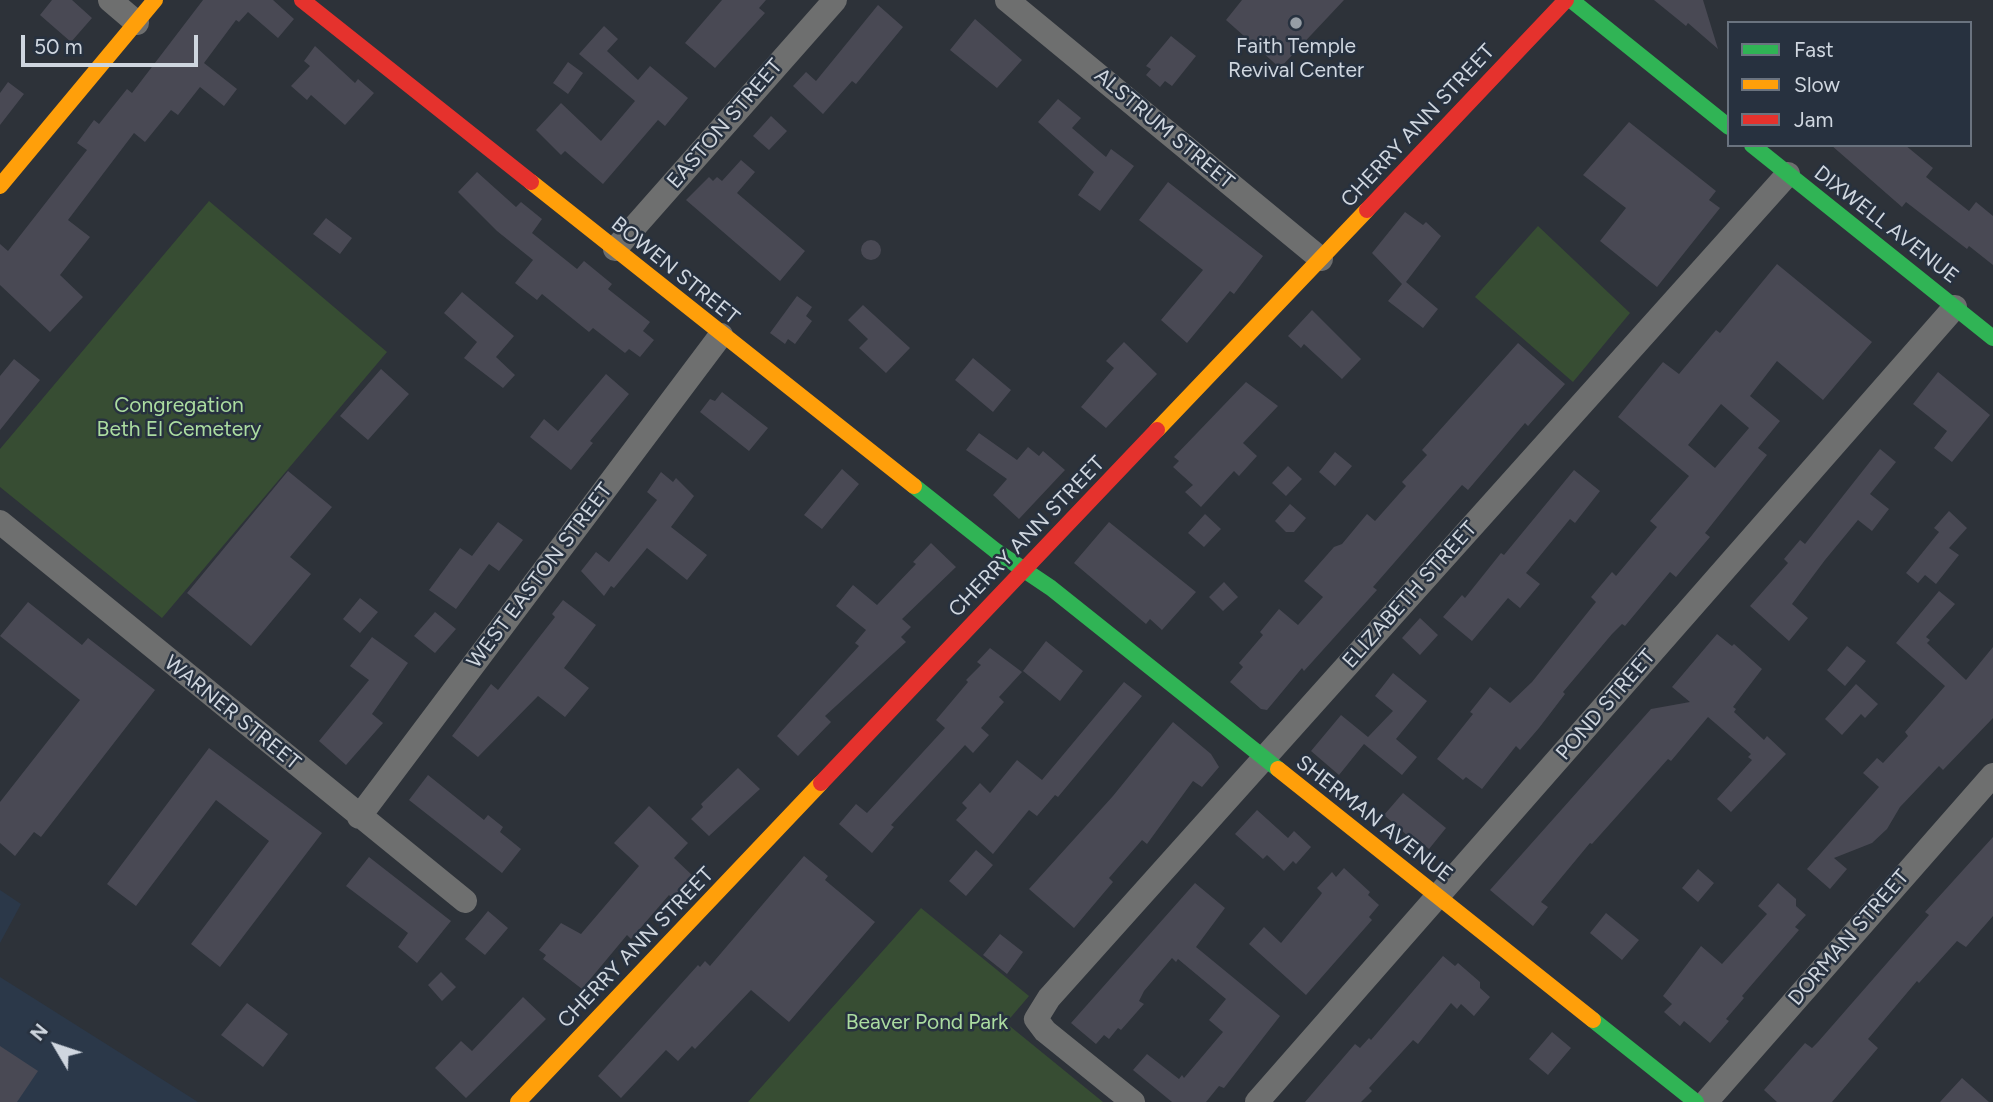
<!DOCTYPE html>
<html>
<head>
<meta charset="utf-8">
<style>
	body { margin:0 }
	#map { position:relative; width:1993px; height:1102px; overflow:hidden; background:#2d3239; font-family:Figtree,sans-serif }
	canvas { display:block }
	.legend { position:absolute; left:1727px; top:21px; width:245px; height:126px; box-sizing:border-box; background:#27313f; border:2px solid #6a737f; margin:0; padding:9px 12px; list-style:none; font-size:21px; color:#cfd6df }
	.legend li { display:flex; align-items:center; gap:14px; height:35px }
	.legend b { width:35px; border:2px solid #6a737f }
	.north { position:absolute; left:21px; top:1011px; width:70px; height:70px; -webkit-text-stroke:5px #27313f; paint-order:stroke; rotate:309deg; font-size:19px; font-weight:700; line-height:28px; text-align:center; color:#cfd6df }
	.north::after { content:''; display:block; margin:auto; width:24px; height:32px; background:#cfd6df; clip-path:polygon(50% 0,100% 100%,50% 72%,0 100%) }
	.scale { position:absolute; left:21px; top:35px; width:177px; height:32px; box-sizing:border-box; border:4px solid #cfd6df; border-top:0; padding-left:9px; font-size:21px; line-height:24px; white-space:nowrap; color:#cfd6df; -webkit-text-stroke:5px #27313f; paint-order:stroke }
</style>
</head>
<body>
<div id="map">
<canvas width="1993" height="1102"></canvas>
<ul class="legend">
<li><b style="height:9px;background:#30b455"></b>Fast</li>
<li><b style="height:9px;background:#ff9f0a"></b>Slow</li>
<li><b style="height:9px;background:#e5322d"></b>Jam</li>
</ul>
<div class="north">N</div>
<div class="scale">50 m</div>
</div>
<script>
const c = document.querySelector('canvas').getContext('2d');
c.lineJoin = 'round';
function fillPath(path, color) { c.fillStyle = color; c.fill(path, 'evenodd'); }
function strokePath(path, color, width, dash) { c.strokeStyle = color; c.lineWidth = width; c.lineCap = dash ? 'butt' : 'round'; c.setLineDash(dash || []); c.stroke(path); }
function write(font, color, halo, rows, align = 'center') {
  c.font = font + ' Figtree,sans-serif'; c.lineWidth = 5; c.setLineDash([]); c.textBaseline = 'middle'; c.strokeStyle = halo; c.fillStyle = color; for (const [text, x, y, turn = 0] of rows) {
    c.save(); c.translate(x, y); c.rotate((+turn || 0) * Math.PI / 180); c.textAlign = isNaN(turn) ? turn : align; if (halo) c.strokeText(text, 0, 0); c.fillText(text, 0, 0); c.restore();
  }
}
fillPath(new Path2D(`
	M0 890 21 904 0 943Z
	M0 977 198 1102H0Z`), '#2b3849');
fillPath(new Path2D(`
	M209 201 387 352 162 618 0 487V449Z
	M1538 226 1630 313 1573 382 1475 297Z
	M921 908 1029 996 1006 1023 1103 1102H748Z`), '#374d33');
fillPath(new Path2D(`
	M52 0H72L92 18 71 42 40 15Z
	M203 0H273L294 19 278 38 248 12 239 22 236 20 204 63 237 89 224 106 200 87 178 115 171 110 145 142 134 133 68 220 90 237 60 275 83 297 50 332 0 285V244L8 251 87 150 77 143 94 120 99 124 127 89 132 93Z
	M722 0H766L759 8 765 13 715 68 685 43Z
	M1242 0H1344L1280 68 1226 20Z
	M1654 0H1703L1718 49 1688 23 1686 26Z
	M878 5 903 27 856 84 852 81 823 114 793 86 806 72 816 81Z
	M975 19 1022 60 997 88 950 50Z
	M604 26 618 39 607 51 638 80 650 66 688 98 665 126 658 120 603 184 565 151 561 155 536 130 561 103 601 141 635 101 579 54Z
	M1171 36 1196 56 1172 86 1165 81 1160 87 1146 75 1151 69 1146 66Z
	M315 46 355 83 358 79 374 93 345 125 311 95 307 100 291 86 310 66 304 61Z
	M568 62 583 73 568 94 553 83Z
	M8 82 24 94 0 125V93Z
	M1058 99 1081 118 1072 128 1106 157 1111 149 1134 166 1100 211 1078 195 1094 172 1038 122Z
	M771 116 787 131 769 150 753 136Z
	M1629 122 1716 191 1709 200 1720 208 1657 287 1600 241 1626 208 1583 175Z
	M1831 145H1905L1933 168 1926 177 1969 211 1976 202 1993 216V265L1969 246 1967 249 1906 202 1902 207Z
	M741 160 755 172 737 193 805 251 780 281 686 200 709 177 713 181 717 177 722 181Z
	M477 172 516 207 521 202 542 219 532 233 577 269 584 261 612 284 608 289 650 322 643 331 654 340 640 357 629 349 625 353 593 328 589 332 542 294 537 300 515 283 533 260 497 231 458 192Z
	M1168 182 1263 256 1234 294 1230 291 1187 343 1161 320 1203 270 1139 220Z
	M1405 212 1423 225 1426 222 1441 236 1406 282 1438 309 1423 328 1388 301 1402 284 1372 253Z
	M326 218 352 238 340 254 313 234Z
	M861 250a10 10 0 1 1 20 0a10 10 0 1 1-20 0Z
	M1777 264 1872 342 1823 400 1777 361 1750 396 1780 421 1758 448 1767 455 1705 533 1710 537 1676 577 1670 572 1625 626 1622 624 1612 634 1563 692 1565 694 1539 728 1520 750 1516 746 1482 789 1466 777 1463 780 1437 759 1473 714 1470 712 1490 687 1510 703 1532 682 1596 602 1591 597 1612 572 1616 576 1657 527 1650 521 1689 476 1618 417 1663 362 1679 374 1716 330 1720 333ZM1721 404 1749 428 1715 468 1688 445Z
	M462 292 514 336 496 357 515 375 503 388 464 358 477 342 444 313Z
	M797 296 812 307 806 316 812 321 795 344 788 339 785 344 770 333Z
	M863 305 910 348 886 373 859 348 868 339 848 320Z
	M1312 310 1361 359 1342 379 1304 344 1301 348 1288 336Z
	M1124 342 1157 374 1106 428 1081 407 1114 368 1106 361Z
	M1518 343 1565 384 1528 426 1525 423 1468 490 1462 485 1373 587 1377 590 1340 631 1304 671 1302 668 1267 710 1261 709 1230 682 1243 667 1239 663 1263 635 1260 632 1279 609 1298 625 1323 597 1304 581 1334 547 1342 544 1367 514 1375 521 1406 486 1402 482 1427 455 1422 450Z
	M973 358 1011 390 993 412 955 380Z
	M14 359 40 380 0 430V376Z
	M381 369 409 394 368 440 340 416Z
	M1938 372 1990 415 1952 462 1934 448 1947 431 1913 404Z
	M606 374 629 394 590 441 593 443 571 470 530 437 544 419 558 431Z
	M1246 382 1278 406 1243 443 1257 456 1239 476 1234 471 1201 507 1185 492 1193 485 1173 467 1179 461 1174 457Z
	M722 392 768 428 749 451 700 412 710 399 715 401Z
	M979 433 1017 460 1028 447 1039 456 1043 451 1065 470 1019 519 993 495 1007 479 966 450Z
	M1880 449 1896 462 1870 494 1889 509 1872 531 1858 520 1825 560 1792 604 1808 618 1789 641 1750 606 1788 563 1784 559 1800 540 1805 544Z
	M1335 452 1352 466 1335 486 1319 472Z
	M1288 466 1302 479 1286 496 1272 483Z
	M842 469 859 484 822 529 804 515Z
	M1574 470 1600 491 1575 523 1570 519 1526 573 1540 584 1520 608 1508 598 1472 641 1443 617 1462 595 1465 598 1501 553 1504 555Z
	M288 471 332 507 290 557 311 574 251 646 187 593Z
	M661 472 673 482 676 478 694 496 671 527 707 555 687 580 647 548 614 588 611 586 604 596 581 571 596 552 609 562 657 500 647 492Z
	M1290 504 1306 518 1294 532H1286L1275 521Z
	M1949 511 1967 528 1949 548 1959 555 1936 584 1925 575 1918 583 1906 573 1939 532 1934 528Z
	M1205 514 1221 529 1204 547 1188 533Z
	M498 522 523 540 499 571 489 564 456 609 429 590 460 548 472 556Z
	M1109 522 1196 592 1162 630 1150 619 1146 624 1074 563Z
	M931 543 956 567 902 619 911 627 901 637 906 642 825 716 831 722 798 756 777 736 859 646 855 643 866 630 836 606 853 585 877 605 916 564 913 562Z
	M1224 582 1238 597 1223 611 1209 597Z
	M1939 591 1955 604 1926 637 1930 640 1927 643 1966 680 1993 647V718L1943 770 1939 766 1900 807 1887 829 1872 843 1834 858 1847 869 1830 889 1807 869 1879 787 1863 773 1877 758 1883 763 1908 736 1905 732 1945 686 1896 643Z
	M360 598 378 612 360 633 343 619Z
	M563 600 596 625 564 668 589 688 565 717 538 696 478 757 452 736 491 684 498 690 555 617 552 614Z
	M28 602 82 645 88 638 155 690 41 837 34 832 15 856 0 843V802L80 700 0 636Z
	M435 612 456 629 435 653 414 636Z
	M1420 618 1438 635 1420 655 1402 638Z
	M1717 634 1732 646 1734 644 1762 669 1733 707 1736 709 1734 712 1764 740 1767 736 1786 754 1731 812 1717 799 1752 760 1748 757 1751 754 1708 717 1671 761 1668 759 1592 844 1590 843 1541 902 1548 907 1533 926 1490 890 1651 709 1690 702 1672 687Z
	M372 637 408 663 372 714 383 723 346 765 319 741 369 680 350 666Z
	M1046 641 1083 671 1060 701 1023 671Z
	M1847 646 1866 661 1845 686 1827 670Z
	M990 648 1022 672 999 697 1004 702 981 728 989 735 973 753 965 745 891 825 894 827 872 853 839 824 856 804 867 813 945 728 936 720 968 682 966 680 981 665 977 662Z
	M1393 673 1427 701 1396 739 1417 757 1402 775 1364 744 1339 775 1311 751 1341 715 1368 737 1393 711 1375 696Z
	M1124 682 1142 696 1058 797 1055 795 1037 816 1029 810 993 854 956 820 967 808 962 803 980 783 990 793 1017 760 1042 780Z
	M1856 684 1878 704 1865 718 1861 714 1842 735 1825 719Z
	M1173 722 1211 754 1219 767 1202 787 1193 781 1147 844 1142 840 1109 878 1113 882 1074 928 1029 889 1113 796Z
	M209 748 322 833 220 967 191 944 269 841 216 800 136 906 107 884Z
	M738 768 760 789 709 836 691 819 703 807 701 804Z
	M428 775 484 820 488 815 503 827 500 832 521 849 502 873 409 800Z
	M1403 793 1446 828 1429 849 1419 840 1416 843 1384 815Z
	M649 806 688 843 674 858 693 876 672 898 669 895 631 939 627 935 582 989 543 959 546 955 539 950 561 923 581 934 639 866 614 843Z
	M1257 810 1288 838 1294 831 1311 847 1296 864 1293 861 1284 871 1267 855 1263 859 1235 834Z
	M1993 837V916L1966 947 1957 941 1919 983 1917 981 1868 1039 1878 1048 1832 1102H1777L1764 1090 1805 1043 1812 1048 1818 1042 1929 915 1925 912Z
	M976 850 993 865 966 896 949 881Z
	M804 856 828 876 825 880 875 922 789 1022 751 990 695 1049 692 1046 678 1061 666 1050 621 1098 598 1076 698 965 700 967 705 961 710 966Z
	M369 857 451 921 417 963 398 947 408 933 346 886Z
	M1344 868 1370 892 1368 895 1379 905 1369 917 1372 920 1306 995 1249 944 1264 927 1281 943 1320 896 1322 893 1317 888 1332 872 1336 877Z
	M1698 869 1714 883 1698 902 1682 888Z
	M1195 883 1225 908 1196 947 1280 1016 1224 1088 1219 1086 1206 1102H1172L1133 1070 1147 1054 1179 1079 1182 1075 1184 1078 1223 1032 1209 1020 1226 999 1178 959 1176 962 1172 958 1144 991 1139 1001 1144 1004 1121 1030 1118 1028 1109 1039 1104 1035 1096 1044 1071 1023Z
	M1778 883 1796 899V906L1806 915 1795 927 1799 930 1742 996 1744 998 1726 1019 1729 1021 1710 1043 1684 1021 1680 1026 1664 1012 1672 1004 1663 996 1701 946 1722 964 1767 914 1758 906Z
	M488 911 508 928 485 955 465 939Z
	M1606 913 1639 940 1622 960 1590 933Z
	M1000 934 1023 952 1007 974 983 955Z
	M1443 956 1455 966 1458 963 1480 982V988L1490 997 1474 1016 1461 1004 1457 1009 1451 1003 1418 1044 1413 1040 1369 1088 1372 1091 1361 1102H1305L1355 1044 1360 1048 1369 1038 1371 1040Z
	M441 972 456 987 442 1001 428 985Z
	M523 997 546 1019 466 1098 435 1068 461 1041 472 1051Z
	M247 1003 288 1034 263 1067 221 1035Z
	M1552 1032 1571 1048 1548 1075 1529 1059Z
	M0 1046 38 1071 17 1102H0Z
	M1962 1078 1989 1102H1940Z`), '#494954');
strokePath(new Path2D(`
	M110 0 137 23
	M1007 0 1321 259
	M615 249 835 0
	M0 522 465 901
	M359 817 721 335
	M1133 1102 1045 1031 1036 1019 1049 998 1788 174
	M1257 1102 1955 307
	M1706 1102 1993 775`), '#6e6f6f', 24);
strokePath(new Path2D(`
	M1571 0 1729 127
	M1752 145 1993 338
	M914 486 996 551 1051 588 1278 769
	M1593 1020 1696 1102`), '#30b455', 16);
strokePath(new Path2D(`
	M531 182 914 486
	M0 186 155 0
	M1157 430 1367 210
	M1278 769 1593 1020
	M518 1102 821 783`), '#ff9f0a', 16);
strokePath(new Path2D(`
	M302 0 531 182
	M1367 210 1566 0
	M821 783 1157 430`), '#e5322d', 16);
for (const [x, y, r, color] of [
	[1296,23,7,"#969da5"]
]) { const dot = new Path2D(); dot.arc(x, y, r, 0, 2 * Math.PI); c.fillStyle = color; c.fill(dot); strokePath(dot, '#27313f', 2.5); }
write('21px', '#cfd6df', '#27313f', [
	["Faith Temple",1296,47],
	["Revival Center",1296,71]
]);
write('21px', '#cfd6df', '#27313f', [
	["EASTON STREET",725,124,-49],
	["CHERRY ANN STREET",1418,126,-47],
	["ALSTRUM STREET",1164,129,40],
	["DIXWELL AVENUE",1886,225,38],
	["BOWEN STREET",675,271,39],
	["CHERRY ANN STREET",1027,537,-46],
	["WEST EASTON STREET",540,576,-53],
	["ELIZABETH STREET",1410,595,-48],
	["POND STREET",1606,705,-49],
	["WARNER STREET",232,713,39],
	["SHERMAN AVENUE",1374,819,38],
	["DORMAN STREET",1849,938,-49],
	["CHERRY ANN STREET",636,948,-46]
]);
write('21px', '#abdca0', '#27313f', [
	["Congregation",179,406],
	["Beth El Cemetery",179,430],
	["Beaver Pond Park",927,1023]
]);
</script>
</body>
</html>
